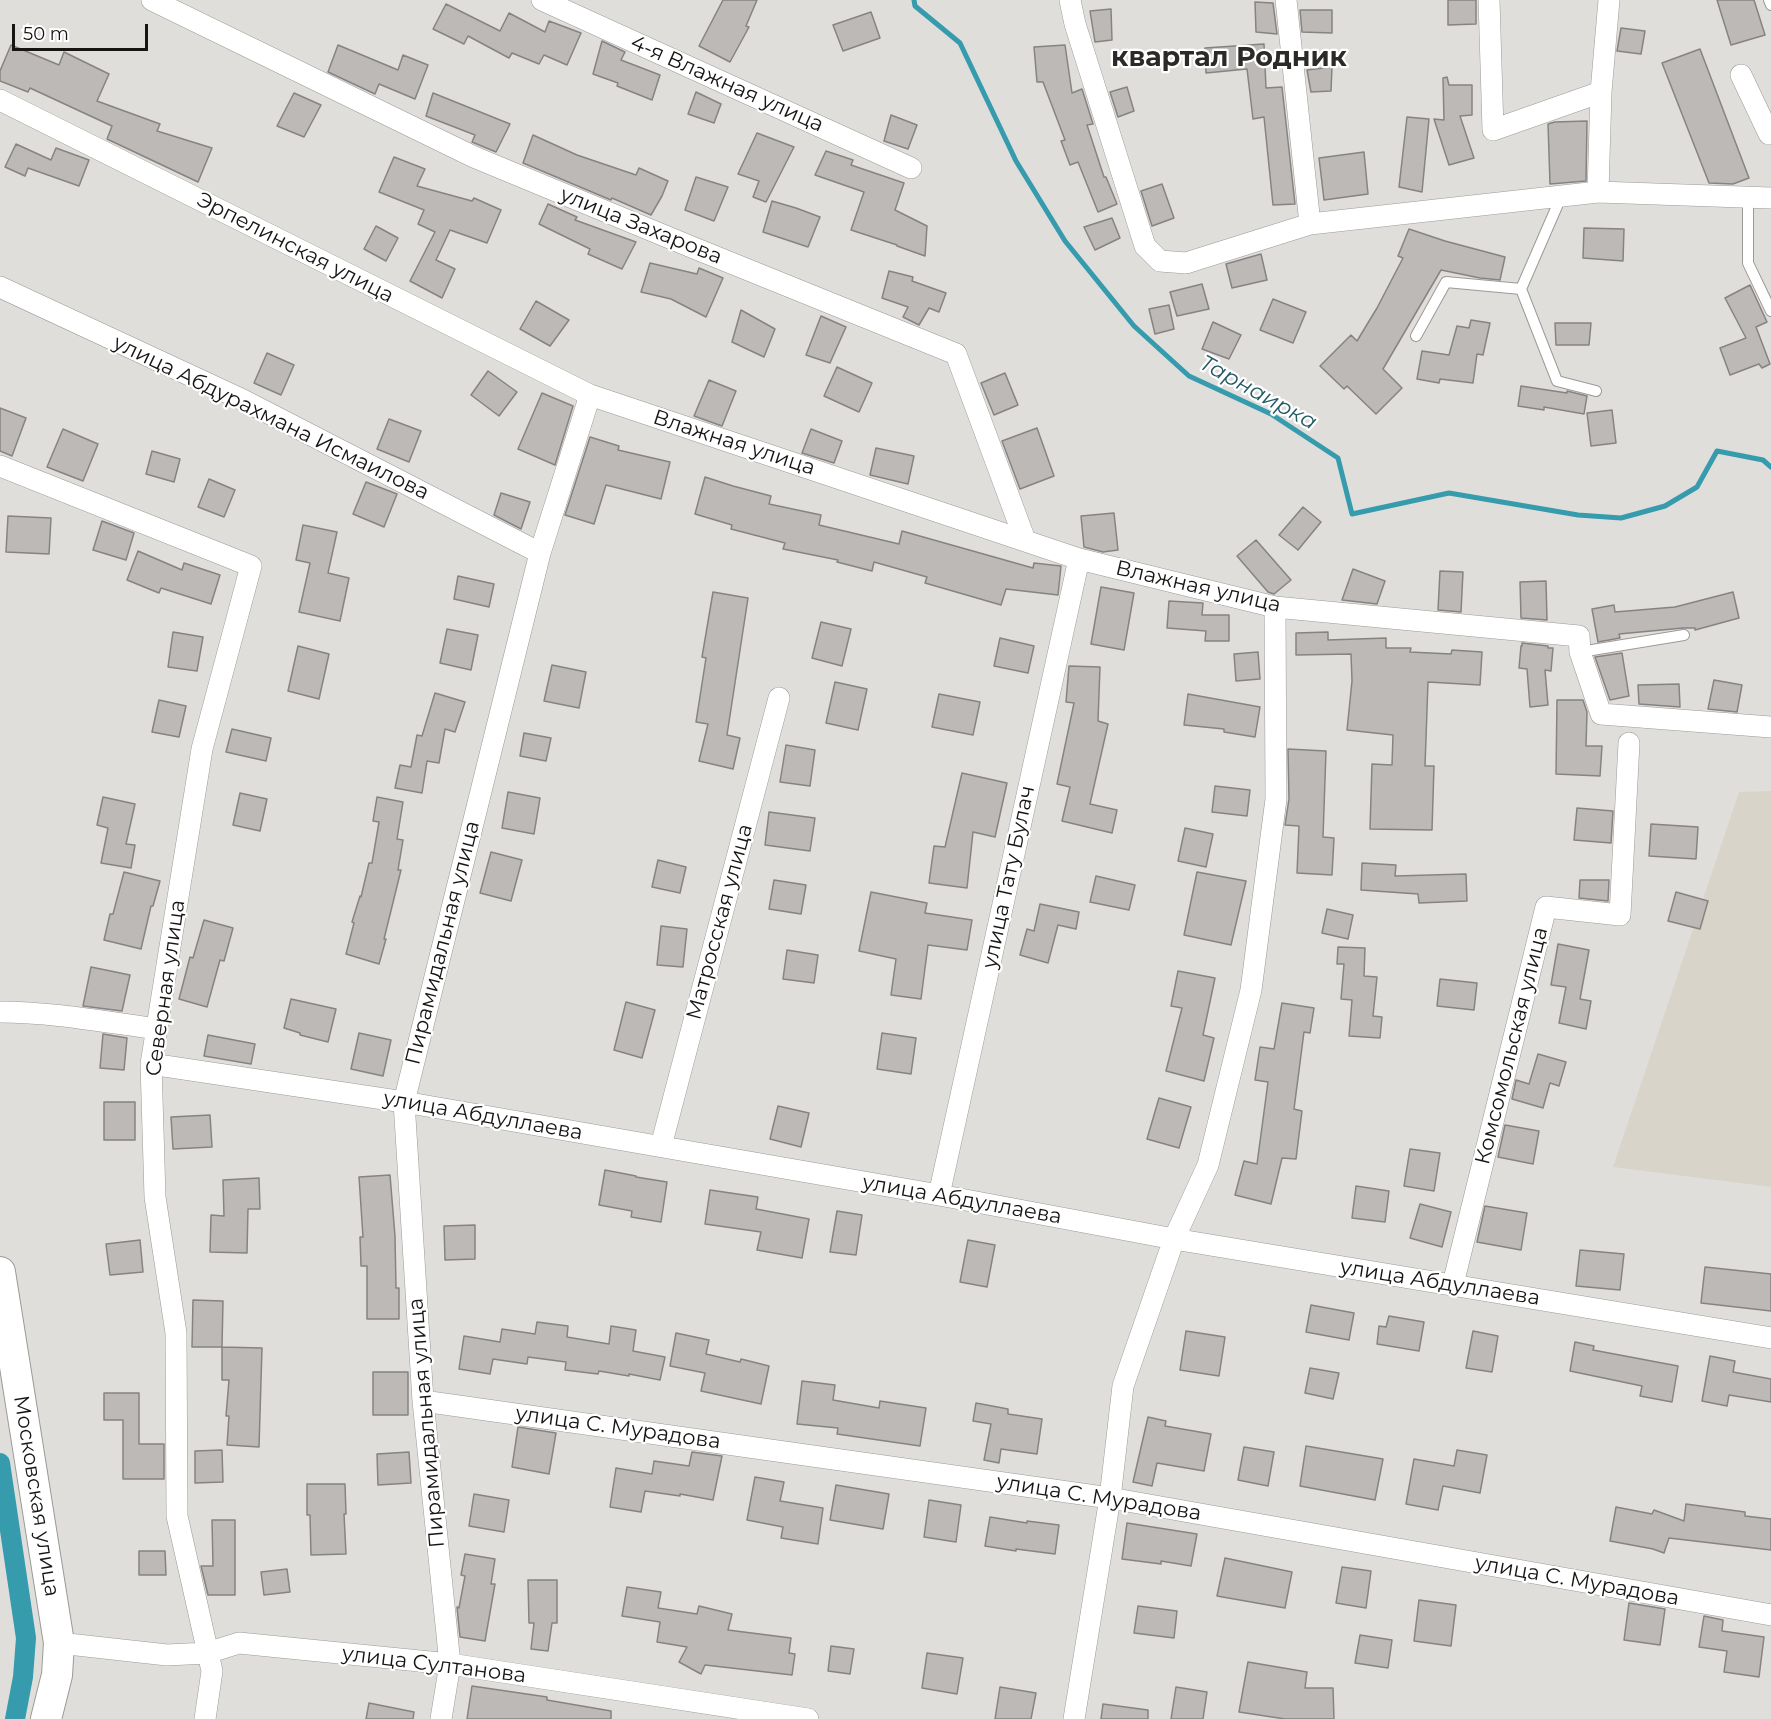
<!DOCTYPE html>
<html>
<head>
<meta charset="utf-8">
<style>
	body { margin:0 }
	#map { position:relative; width:1771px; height:1719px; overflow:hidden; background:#e0dedb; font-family:Montserrat,sans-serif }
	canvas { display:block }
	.scale { position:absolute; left:12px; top:24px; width:136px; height:27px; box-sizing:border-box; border:3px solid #161514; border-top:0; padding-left:8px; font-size:18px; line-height:21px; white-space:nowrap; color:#161514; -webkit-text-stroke:4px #fff; paint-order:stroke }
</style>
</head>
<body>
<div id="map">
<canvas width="1771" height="1719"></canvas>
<div class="scale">50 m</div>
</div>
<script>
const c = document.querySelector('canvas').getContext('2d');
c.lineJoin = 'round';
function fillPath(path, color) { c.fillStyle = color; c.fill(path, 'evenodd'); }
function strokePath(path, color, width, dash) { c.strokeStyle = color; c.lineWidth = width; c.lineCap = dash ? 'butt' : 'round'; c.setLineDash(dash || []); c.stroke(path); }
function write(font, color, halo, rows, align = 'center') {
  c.font = font + ' Montserrat,sans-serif'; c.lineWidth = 4.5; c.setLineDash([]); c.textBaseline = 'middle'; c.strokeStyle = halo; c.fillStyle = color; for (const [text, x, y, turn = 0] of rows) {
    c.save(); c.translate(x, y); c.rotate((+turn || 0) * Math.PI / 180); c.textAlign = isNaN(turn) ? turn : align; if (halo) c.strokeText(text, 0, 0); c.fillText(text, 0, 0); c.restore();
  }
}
fillPath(new Path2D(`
	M1771 791V1187L1613 1167 1739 792Z`), '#d9d4ca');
strokePath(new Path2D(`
	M914 0 915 6 960 43 1016 161 1065 241 1134 326 1189 376 1271 414 1338 458 1352 514 1449 493 1578 515 1621 518 1665 506 1697 487 1717 451 1763 460 1771 467`), '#359bad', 5);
strokePath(new Path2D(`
	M0 1463 26 1638 23 1677 15 1719`), '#359bad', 20);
const building = new Path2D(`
	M723 0H757L746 26 749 27 730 62 699 46Z
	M1448 0H1476V24L1448 25Z
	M1717 0H1754L1765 35 1731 45Z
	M1255 2 1273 3 1277 34 1256 32Z
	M446 4 500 31 509 13 545 32 549 21 581 33 567 65 544 55 539 64 512 53 509 58 468 36 464 44 433 29Z
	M1111 9 1112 40 1095 42 1090 11Z
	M1300 10H1332V33L1302 32Z
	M871 12 880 38 843 51 833 25Z
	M1621 28 1645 31 1641 54 1617 51Z
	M602 41 625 52 621 60 660 75 652 100 617 86 618 83 593 74Z
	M1264 44 1266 88 1282 87 1295 204 1273 205 1264 117 1253 119 1247 69 1206 73 1205 48Z
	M11 45 59 65 64 52 109 74 97 101 160 124 157 131 212 148 198 182 107 139 112 126 30 88 28 92 0 81V71Z
	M338 45 398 70 403 55 428 65 415 99 379 84 375 94 328 72Z
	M1065 45 1072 93 1082 89 1093 124 1087 125 1104 177H1106L1117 204 1098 212 1078 162 1070 165 1061 141 1065 140 1043 82H1037L1034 47Z
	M1700 49 1749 178 1733 184 1709 183 1662 63Z
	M1332 67 1331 91 1311 92 1307 70Z
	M1447 77 1449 85H1472V115L1460 116 1474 158 1449 165 1434 119 1444 120 1443 78Z
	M1127 87 1134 111 1118 117 1110 92Z
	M696 92 721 104 714 123 688 114Z
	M294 93 321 105 304 137 277 126Z
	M433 93 510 124 496 152 472 142 475 135 426 116Z
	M891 115 917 125 908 149 884 141Z
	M1407 117 1429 119 1422 192 1399 187Z
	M1587 121 1586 181 1550 184 1548 124 1555 122Z
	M757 133 794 147 766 202 753 197 759 181 738 174Z
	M533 135 577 155 636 175 639 168 668 181 662 196 651 215 612 198 611 200 523 163Z
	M16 144 51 160 56 148 89 160 79 186 28 168 25 176 5 167Z
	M826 151 853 160 851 165 904 183 895 210 927 226 925 256 897 246V245L851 230 864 192 815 175Z
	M1364 152 1368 194 1324 200 1319 158Z
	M394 157 425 169 417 186 472 201 474 198 501 210 487 243 450 230 436 260 455 269 442 298 410 281 435 232 418 224 424 210 379 192Z
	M696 177 728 187 714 221 685 210Z
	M1162 184 1174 218 1152 226 1141 191Z
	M772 201 796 208 820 217 808 247 763 232Z
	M548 204 577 217 575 220 636 242 622 269 588 254 590 249 539 224Z
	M1112 218 1120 238 1095 250 1084 227Z
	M376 226 398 238 386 261 364 249Z
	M1584 228 1624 229 1623 261 1583 258Z
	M1409 229 1445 241 1505 257 1500 280 1480 278 1441 270 1383 369 1402 388 1376 414 1347 386 1344 389 1320 366 1351 335 1357 341 1377 308 1403 258 1398 256Z
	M1261 254 1267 280 1232 288 1226 264Z
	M650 263 697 274 699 268 723 278 706 317 671 299 641 292Z
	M889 271 913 277 912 281 946 293 939 312 929 308 919 325 903 317 908 307 882 298Z
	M1202 284 1209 309 1177 316 1170 292Z
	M1750 285 1767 322 1756 327 1770 364 1762 368 1759 364 1730 375 1720 348 1746 338 1725 298Z
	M1273 299 1306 312 1293 343 1260 330Z
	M536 301 569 320 550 346 520 329Z
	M1169 305 1174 329 1155 334 1149 309Z
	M741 310 775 329 764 357 732 342Z
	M821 316 846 327 830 363 806 355Z
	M1471 320 1490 323 1483 355 1477 354 1473 383 1440 379 1439 383 1417 379 1422 351 1449 355 1457 326 1469 328Z
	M1213 322 1241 335 1229 359 1202 349Z
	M1555 323H1591L1589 345H1556Z
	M267 353 294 365 281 395 254 383Z
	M837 367 872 383 859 412 824 396Z
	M488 371 517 392 499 416 471 395Z
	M1005 373 1018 405 994 415 981 383Z
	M709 380 736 391 722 426 694 416Z
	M1521 386 1567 393V391L1587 396 1584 414 1544 407V410L1518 406Z
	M542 393 573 406 555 465 518 449Z
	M0 408 26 418 12 456 0 451Z
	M1612 410 1616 443 1591 446 1587 413Z
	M389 419 421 431 409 462 377 449Z
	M1037 428 1054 476 1020 489 1002 441Z
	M63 429 98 444 83 481 47 467Z
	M811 429 842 441 834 463 802 453Z
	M590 437 619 446 618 450 670 462 661 499 606 485 594 524 565 515Z
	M876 448 914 456 908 484 870 475Z
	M152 451 180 459 174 482 146 474Z
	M705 477 733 486 771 496 769 504 821 515 819 525 899 544 902 531 1033 568 1034 563 1061 566 1058 595 1006 589 1001 605 925 583 927 577 874 562 872 571 837 562 838 560 783 549 785 543 731 529 732 525 695 514Z
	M209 479 235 490 224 517 198 507Z
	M366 482 397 494 384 527 353 514Z
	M501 493 530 502 521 529 494 515Z
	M1303 507 1321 522 1298 550 1279 535Z
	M1114 513 1118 550 1103 552 1084 547 1081 516Z
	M8 516 51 518 49 554 6 552Z
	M102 521 134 533 126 560 93 550Z
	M303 525 337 532 328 573 349 578 340 621 299 612 310 563 296 560Z
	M1256 540 1291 580 1274 594 1268 592 1237 556Z
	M138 551 182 570 184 563 220 575 211 604 161 588 159 593 127 580Z
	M1353 569 1385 581 1377 604 1342 600Z
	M1440 571 1463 572 1461 612 1438 610Z
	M458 576 494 584 489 607 454 599Z
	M1546 581 1547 620 1521 618 1520 582Z
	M1101 587 1134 593 1124 650 1091 644Z
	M713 592 748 598 727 735 740 738 733 769 699 761 708 724 696 722 706 658 702 657Z
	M1733 592 1739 618 1695 630V628H1683L1619 634 1620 638 1598 642 1592 609 1614 605 1615 612 1675 607Z
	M1169 601 1203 603 1202 615H1229V641H1205L1206 631 1167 628Z
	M821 622 851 629 842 666 812 658Z
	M447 629 478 635 471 670 440 663Z
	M173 632 203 637 197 671 168 667Z
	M1328 632V640L1386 638V648H1411L1410 652 1451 654 1452 650 1482 652 1480 685 1428 682 1425 766H1434L1432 830 1370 829 1372 764 1392 765 1393 735 1347 730 1352 681 1351 654 1296 655V633Z
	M1000 638 1034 646 1028 673 994 666Z
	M1522 643 1548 646V648H1553L1551 671 1545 670 1548 705 1530 707 1527 669 1519 668 1521 646H1522Z
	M298 646 329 654 319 699 288 691Z
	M1258 652 1260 679 1236 681 1234 654Z
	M1622 653 1629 696 1610 700 1595 657Z
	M552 665 586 672 579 708 544 701Z
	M1069 666 1100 667 1098 721 1108 724 1090 804 1117 810 1112 833 1062 821 1070 787 1057 784 1074 703 1066 702Z
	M1714 680 1742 685 1737 712 1708 709Z
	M835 682 867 689 858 730 826 723Z
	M1679 684 1680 707 1639 704 1638 685Z
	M435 693 465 702 455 732 445 729 439 763 427 761 422 793 395 788 400 765 411 767 417 735 422 736Z
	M939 694 980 702 973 735 932 727Z
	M1188 694 1260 707 1255 737 1224 732V729L1184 725Z
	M159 700 186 706 179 737 152 732Z
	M1557 700H1583L1587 712 1586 746H1602L1600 776 1556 774Z
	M232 729 271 738 266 761 226 752Z
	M524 733 551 738 546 761 520 756Z
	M786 745 815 750 810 786 780 782Z
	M1288 749 1326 751 1323 837 1334 838 1332 875 1297 873 1299 826 1285 825 1289 799Z
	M962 773 1007 783 995 837 973 832 967 888 929 883 934 846 945 847Z
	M1215 786 1250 790 1247 816 1212 812Z
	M508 792 540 798 534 834 502 828Z
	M240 793 267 799 260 831 233 825Z
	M103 797 135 804 126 844 135 845 131 868 101 863 108 828 97 825Z
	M377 797 403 802 397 839 403 840 398 870H401L384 939H386L379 964 346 954 354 923 352 922 360 896 361 897 369 863H372L379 822 373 821Z
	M1577 808 1613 811 1611 843 1574 840Z
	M769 812 815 818 810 851 765 845Z
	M1651 824 1698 827 1696 859 1649 856Z
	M1185 828 1213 834 1206 867 1178 861Z
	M491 852 522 860 511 901 480 893Z
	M658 860 686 867 680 893 652 887Z
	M1362 863 1396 865 1395 876 1466 874 1467 901 1419 903 1418 894 1361 890Z
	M124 872 160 881 153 906H151L141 949 104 940 110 914H113Z
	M1197 872 1246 881 1231 945 1184 935Z
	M1096 876 1135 885 1129 910 1090 902Z
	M774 880 806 885 801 914 769 909Z
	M1580 880H1609L1608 901 1579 898Z
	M871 892 927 903 925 913 972 920 967 950 928 945 921 999 891 995 896 959 859 951Z
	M1676 892 1708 901 1700 929 1668 921Z
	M1040 904 1079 912 1076 929 1058 925 1048 963 1020 955 1027 929 1034 931Z
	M1327 909 1353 915 1348 939 1322 933Z
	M204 920 233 928 224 961 220 960 207 1007 179 999 190 957 193 958Z
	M661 926 687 929 683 967 657 965Z
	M1558 944 1589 950 1580 999 1591 1001 1586 1029 1559 1023 1566 987 1551 985Z
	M1338 947 1365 948 1364 976 1377 977 1373 1016 1382 1017 1380 1038 1349 1036 1352 1000 1341 999 1344 964H1337Z
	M787 950 818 955 814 983 783 979Z
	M91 967 130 975 122 1011 83 1006Z
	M1178 971 1215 978 1203 1035 1214 1038 1204 1081 1166 1071 1182 1008 1171 1006Z
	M1440 979 1477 983 1474 1010 1437 1006Z
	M291 999 336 1009 328 1042 300 1035V1033L284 1028Z
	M626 1002 655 1010 642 1058 614 1050Z
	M1282 1003 1314 1008 1310 1033 1304 1032 1294 1109 1302 1111 1296 1159 1282 1158 1271 1204 1235 1195 1244 1161 1257 1164 1268 1082 1255 1080 1260 1047 1274 1049Z
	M359 1033 391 1040 383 1076 351 1069Z
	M882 1033 916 1038 911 1074 877 1069Z
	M103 1034 127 1038 124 1070 100 1068Z
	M208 1035 255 1044 251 1064 204 1056Z
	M1538 1054 1566 1062 1559 1086 1550 1083 1543 1108 1512 1099 1516 1080 1529 1084Z
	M1159 1098 1191 1107 1179 1148 1147 1139Z
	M104 1102H135V1140H104Z
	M778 1106 809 1113 801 1147 770 1139Z
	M210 1115 212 1147 173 1149 171 1117Z
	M1505 1125 1539 1131 1533 1164 1498 1157Z
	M1410 1149 1440 1153 1434 1191 1404 1186Z
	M605 1170 636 1176V1177L667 1182 661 1222 631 1217 632 1211 599 1205Z
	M390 1175 395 1236 396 1288H399V1319H367V1266H361L360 1237H363L359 1177Z
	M259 1178 260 1209H248L247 1253 210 1252 211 1215 224 1216 223 1180Z
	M1356 1186 1389 1191 1385 1222 1352 1218Z
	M710 1190 758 1197 756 1209 809 1219 802 1258 757 1250 761 1232 705 1224Z
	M1420 1204 1451 1212 1442 1247 1410 1238Z
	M1485 1206 1527 1213 1521 1250 1477 1242Z
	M837 1211 862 1215 856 1255 830 1252Z
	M475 1225V1259L445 1260 444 1226Z
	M140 1240 143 1272 110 1275 106 1244Z
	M968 1240 995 1245 987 1287 960 1282Z
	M1580 1250 1624 1254 1620 1290 1576 1286Z
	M1705 1267 1771 1274V1311L1701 1303Z
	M193 1300 223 1301 222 1347H192Z
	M1311 1305 1354 1313 1349 1340 1306 1332Z
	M1389 1316 1424 1322 1419 1351 1377 1344 1379 1326 1386 1327Z
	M537 1322 568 1326 567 1337 609 1344 611 1326 636 1330 633 1351 665 1357 660 1380 629 1374V1376L599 1371 598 1374 565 1370 566 1362 528 1357 527 1364 493 1359 490 1374 459 1369 464 1336 500 1342 502 1329 535 1334Z
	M1186 1331 1225 1337 1219 1376 1180 1370Z
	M1473 1331 1498 1336 1492 1372 1466 1368Z
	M676 1333 709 1340 706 1354 740 1362 741 1359 769 1366 761 1404 701 1391 705 1373 670 1366Z
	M1575 1342 1594 1346 1593 1350 1678 1366 1672 1402 1640 1396 1642 1386 1570 1371Z
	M222 1347 262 1348 259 1447 227 1445 229 1416H226L229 1380H222Z
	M1710 1356 1735 1361 1733 1372 1771 1379V1402L1729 1395 1727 1406 1702 1401Z
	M1310 1368 1339 1373 1333 1399 1305 1393Z
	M373 1372H408V1415H373Z
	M802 1381 835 1385 833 1400 879 1408 880 1401 926 1408 920 1446 837 1434 838 1428 797 1424Z
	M104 1393H139V1444H164V1479H123V1420H104Z
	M976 1403 1008 1409V1414L1042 1419 1037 1454 1001 1449 999 1463 984 1460 991 1424 973 1421Z
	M1148 1417 1166 1421 1165 1426 1211 1434 1204 1471 1157 1463 1152 1486 1133 1482Z
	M518 1427 556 1433 549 1474 512 1467Z
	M1306 1446 1383 1459 1375 1500 1300 1486Z
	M1244 1447 1274 1452 1268 1486 1238 1480Z
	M222 1450 223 1482 195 1483V1451Z
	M1457 1450 1487 1455 1480 1493 1443 1486 1438 1510 1406 1504 1414 1459 1454 1466Z
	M409 1452 411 1483 378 1485 377 1454Z
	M692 1452 722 1456 713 1500 680 1494V1496L645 1491 641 1512 610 1507 616 1468 652 1474 654 1461 689 1466Z
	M755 1477 784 1482 780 1501 823 1508 818 1544 781 1538 783 1527 747 1520Z
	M307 1484H345L346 1514H344L346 1554 311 1555 310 1515H307Z
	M836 1485 889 1494 883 1529 830 1520Z
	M474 1494 509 1500 504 1532 469 1526Z
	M929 1500 961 1505 956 1542 924 1537Z
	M1686 1504 1745 1512V1516L1771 1519V1550L1669 1538 1664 1553 1653 1549 1610 1541 1616 1507 1652 1514 1654 1510 1684 1521Z
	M990 1517 1027 1523V1521L1059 1525 1055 1554 1016 1549V1551L985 1546Z
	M212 1520H235V1595H208L201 1566H213Z
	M1127 1523 1197 1534 1191 1566 1161 1561V1564L1122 1559Z
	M139 1551H165L166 1575H139Z
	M465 1554 495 1559 491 1584H495L485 1641 460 1637 457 1607 459 1608 465 1576 461 1575Z
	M1225 1558 1292 1572 1285 1608 1217 1596Z
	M1342 1567 1371 1571 1366 1608 1336 1603Z
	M287 1569 290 1592 264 1595 261 1572Z
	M528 1580H557V1623H552L548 1651 531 1649 534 1623H529Z
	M627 1587 661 1592 658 1608 697 1614 699 1606 732 1614 728 1630 791 1638 789 1653 795 1654 792 1675 705 1665 701 1674 679 1662 687 1647 657 1642 660 1622 622 1616Z
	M1419 1600 1456 1605 1451 1646 1414 1641Z
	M1629 1603 1665 1609 1660 1645 1624 1640Z
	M1138 1606 1177 1611 1174 1638 1134 1633Z
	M1704 1616 1723 1620 1722 1631 1764 1637 1759 1677 1724 1672 1727 1651 1699 1647Z
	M1360 1635 1392 1640 1388 1668 1355 1663Z
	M831 1646 854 1649 850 1674 828 1671Z
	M927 1653 963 1658 957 1694 922 1688Z
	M1248 1662 1307 1672 1305 1688H1333L1334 1719H1285L1239 1712Z
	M472 1686 547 1697V1700L611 1711V1719H467Z
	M1000 1687 1036 1693 1031 1719H995Z
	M1176 1687 1207 1692 1203 1719H1171Z
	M369 1703 414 1712 413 1719H366Z
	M1103 1704 1148 1710V1719H1101Z`);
fillPath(building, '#bcb9b7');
strokePath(building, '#878382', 1.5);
const service = new Path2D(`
	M1769 0 1771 5
	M1748 198V263L1771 311
	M1521 289 1557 381 1596 391
	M1416 336 1446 282 1521 289 1561 197
	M1580 652 1684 635`);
const minor = new Path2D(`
	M152 0 474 157 694 248 956 354 1025 540
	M542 0 911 168
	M1070 0 1075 24 1145 246 1160 261 1186 263 1310 224 1598 192 1771 198
	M1286 0 1310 224
	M1489 0 1493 130 1601 92
	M1741 75 1769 134 1771 133
	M0 100 590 395 1079 559 1275 607 1579 636 1580 652 1601 714 1771 727
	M1598 192 1601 92 1609 0
	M0 287 243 400 540 553
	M0 466 251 566 202 749 151 1064 155 1197 176 1333 177 1516 212 1671 205 1719
	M0 1012C52 1012 105 1022 157 1029
	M151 1064 404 1102 939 1195 1174 1239 1771 1338
	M661 1146 779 698
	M939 1195 1079 559
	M1453 1284 1546 907 1620 915 1629 743
	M423 1401 1110 1498 1771 1615
	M59 1643 167 1655 207 1653 239 1643 450 1664 808 1719
	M441 1719 450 1664 423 1401 404 1102 540 553 590 395
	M1074 1719 1110 1498 1123 1386 1174 1239 1208 1165 1251 990 1276 799 1275 607`);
const secondary = new Path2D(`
	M0 1272 59 1643 57 1675 46 1719`);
strokePath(service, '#9b9a97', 12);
strokePath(minor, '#9b9a97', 22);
strokePath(secondary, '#9b9a97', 32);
strokePath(service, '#fff', 10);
strokePath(minor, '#fff', 21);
strokePath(secondary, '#fff', 30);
write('21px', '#161514', '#fff', [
	["4-я Влажная улица",727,84,24],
	["улица Захарова",641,226,22],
	["Эрпелинская улица",295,248,27],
	["улица Абдурахмана Исмаилова",271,418,26],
	["Влажная улица",734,443,18],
	["Влажная улица",1198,587,13],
	["улица Тату Булач",1009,877,-78],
	["Матросская улица",720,922,-75],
	["Пирамидальная улица",443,943,-76],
	["Северная улица",166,988,-82],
	["Комсомольская улица",1512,1046,-76],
	["улица Абдуллаева",483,1116,10],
	["улица Абдуллаева",962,1200,10],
	["улица Абдуллаева",1440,1283,9],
	["Пирамидальная улица",427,1423,-95],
	["улица С. Мурадова",618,1428,8],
	["Московская улица",36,1496,81],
	["улица С. Мурадова",1099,1498,9],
	["улица С. Мурадова",1577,1581,10],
	["улица Султанова",434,1665,7]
]);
write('italic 22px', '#245b65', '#fff', [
	["Тарнаирка",1258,393,29]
]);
write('bold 27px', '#2b2a28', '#fff', [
	["квартал Родник",1229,58]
]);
</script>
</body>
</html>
